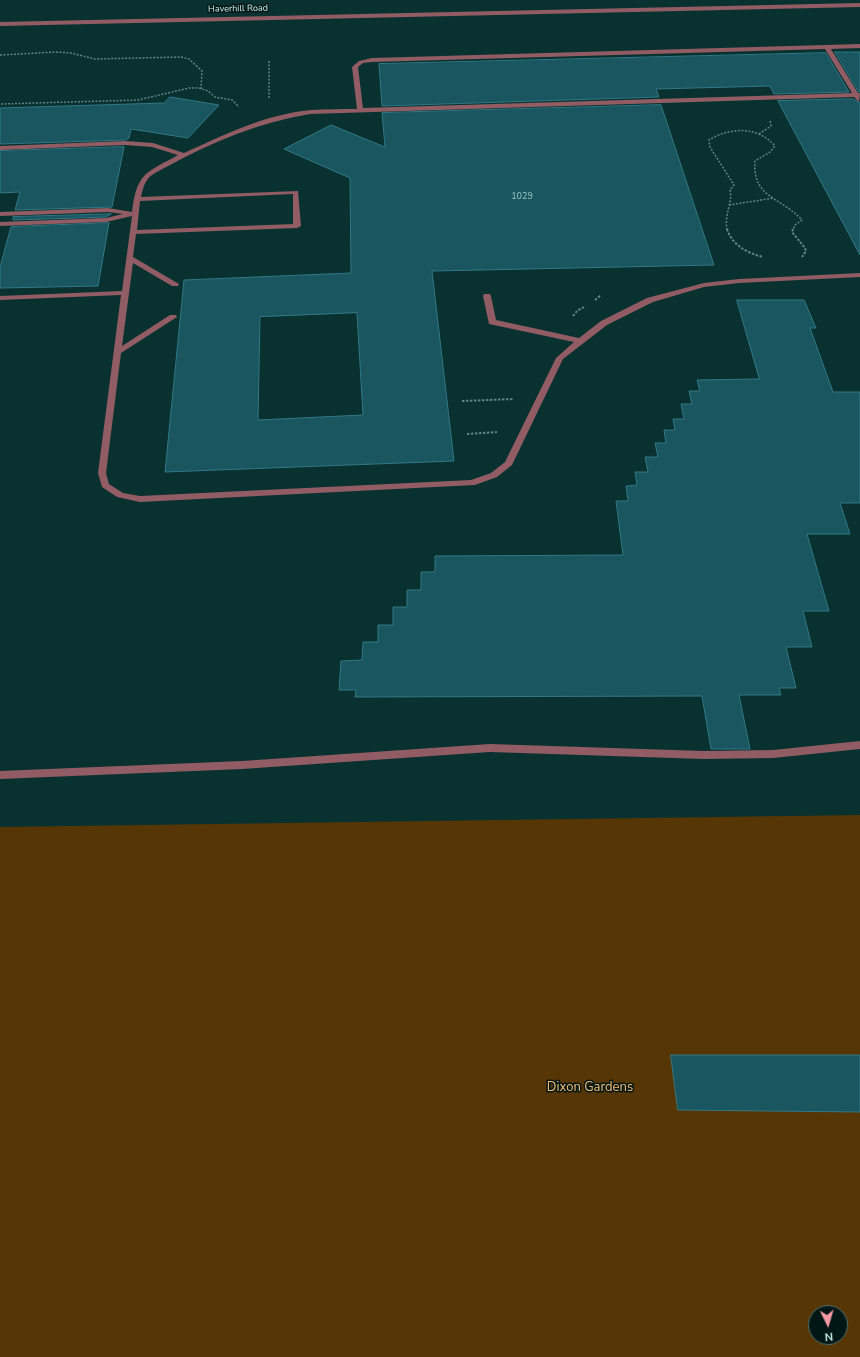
<!DOCTYPE html>
<html>
<head>
<meta charset="utf-8">
<style>
	body { margin:0 }
	#map { position:relative; width:860px; height:1357px; overflow:hidden; background:#09312f; font-family:"Nunito Sans",sans-serif }
	canvas { display:block }
	.north { position:absolute; left:808px; top:1305px; width:40px; height:40px; box-sizing:border-box; background:#001716; border:1px solid #536f6d; border-radius:50%; rotate:175deg; font-size:11px; font-weight:700; line-height:16px; text-align:center; color:#d0f2ef }
	.north::after { content:''; display:block; margin:auto; width:14px; height:18px; background:#f49aa6; clip-path:polygon(50% 0,100% 100%,50% 72%,0 100%) }
</style>
</head>
<body>
<div id="map">
<canvas width="860" height="1357"></canvas>
<div class="north">N</div>
</div>
<script>
const c = document.querySelector('canvas').getContext('2d');
c.lineJoin = 'round';
function fillPath(path, color) { c.fillStyle = color; c.fill(path, 'evenodd'); }
function strokePath(path, color, width, dash) { c.strokeStyle = color; c.lineWidth = width; c.lineCap = dash ? 'butt' : 'round'; c.setLineDash(dash || []); c.stroke(path); }
function write(font, color, halo, rows, align = 'center') {
  c.font = font + ' "Nunito Sans",sans-serif'; c.lineWidth = 3; c.setLineDash([]); c.textBaseline = 'middle'; c.strokeStyle = halo; c.fillStyle = color; for (const [text, x, y, turn = 0] of rows) {
    c.save(); c.translate(x, y); c.rotate((+turn || 0) * Math.PI / 180); c.textAlign = isNaN(turn) ? turn : align; if (halo) c.strokeText(text, 0, 0); c.fillText(text, 0, 0); c.restore();
  }
}
fillPath(new Path2D(`
	M860 815V1357H0V827ZM816 1313H840V1337H816Z`), '#563604');
const building = new Path2D(`
	M835 52H860V92H859Z
	M826 53 849 92 774 94 770 86 656 89 659 97 382 106 379 64Z
	M170 97 219 105 188 138 131 129 129 138 126 140 0 144V108L164 103Z
	M853 99 860 103V255L778 101Z
	M661 105 714 265 432 271 454 461 165 472 184 280 351 273 350 178 284 149 331 125 385 147 382 113ZM357 313 363 415 258 420 260 317Z
	M124 147 112 207 15 210 20 192 0 193V151Z
	M111 214 106 217 13 220V217Z
	M109 223 98 286 0 288V267L11 227Z
	M737 300H804L816 328H810L833 392H860V503H840L850 534H807L829 611H803L812 647H786L796 688H779L781 695H739L750 749H711L702 696 355 697 356 690H339L341 661 362 660 363 642H378V625H393V607H407V590H421V572H435V556L623 555 616 501H628L626 486 637 485 635 472H648L645 457H658L655 443H666L664 430H675L673 419H684L681 404H692L689 391H700L697 380 759 379Z
	M671 1055H860V1112L678 1110Z`);
fillPath(building, '#195660');
strokePath(building, '#327885', 1);
strokePath(new Path2D(`
	M0 55 56 52 71 53 95 59 181 57 189 59 202 71 201 89
	M269 61V98
	M1 104 138 100 189 88H199L208 91 215 97 232 100 239 107
	M759 134 771 126 770 120
	M729 205 774 198
	M727 230C724 213 733 203 730 190L734 185 710 147 709 140C730 127 758 126 775 146L770 152 755 161C752 198 781 197 802 220L795 225 793 230`), '#608583', 1.5, [2, 1.5]);
strokePath(new Path2D(`
	M727 229C732 245 747 253 763 257
	M793 229 792 232 805 248 806 251 802 257
	M595 300 601 295
	M573 316 577 311 584 307
	M462 401 514 399
	M467 434 497 432`), '#608583', 2, [2.5, 1.5]);
fillPath(new Path2D(`
	M860 44V48L831 49 858 93H860L859 102 854 97 310 114C261 122 214 141 170 165 163 169 152 173 147 180 144 184 142 192 141 197L298 191 301 226 297 228 136 234 133 257 179 284 178 286H172L133 263 122 346 170 315H176L177 317 121 353 106 473 109 484 123 493 140 496 471 480 491 473 505 462 556 358 574 342 489 324 483 296 484 294H490L491 296 496 320 579 338 601 321 647 298 704 283 739 279 860 273V277L739 283 704 287 653 302 607 325 563 359 512 465 497 477 475 485 140 502 117 497 102 487 98 473 121 295 0 300V296L122 291 132 216 106 222 0 226V222L106 218 123 214 108 212 0 216V212L108 208 132 212C137 172 146 173 178 155L152 147 125 145 0 150V146L125 141 153 143 184 153C224 135 266 114 311 110 326 109 341 109 357 109L352 67 359 61 372 58ZM825 49 852 93 363 108 358 67 363 63 372 62ZM293 194V224L137 230 140 201Z
	M860 741V749L773 758 704 759 490 752 242 769 0 779V771L242 761 490 744 704 751 773 750Z`), '#915c63');
fillPath(new Path2D(`
	M860 3V7L0 26V22Z`), '#915c63');
write('9px', '#d0f2ef', '#001716', [
	["Haverhill Road",238,9,-1]
]);
write('9px', '#a2cbcb', null, [
	["1029",522,197]
]);
write('13px', '#f7bd76', '#001716', [
	["Dixon Gardens",590,1088]
]);
</script>
</body>
</html>
